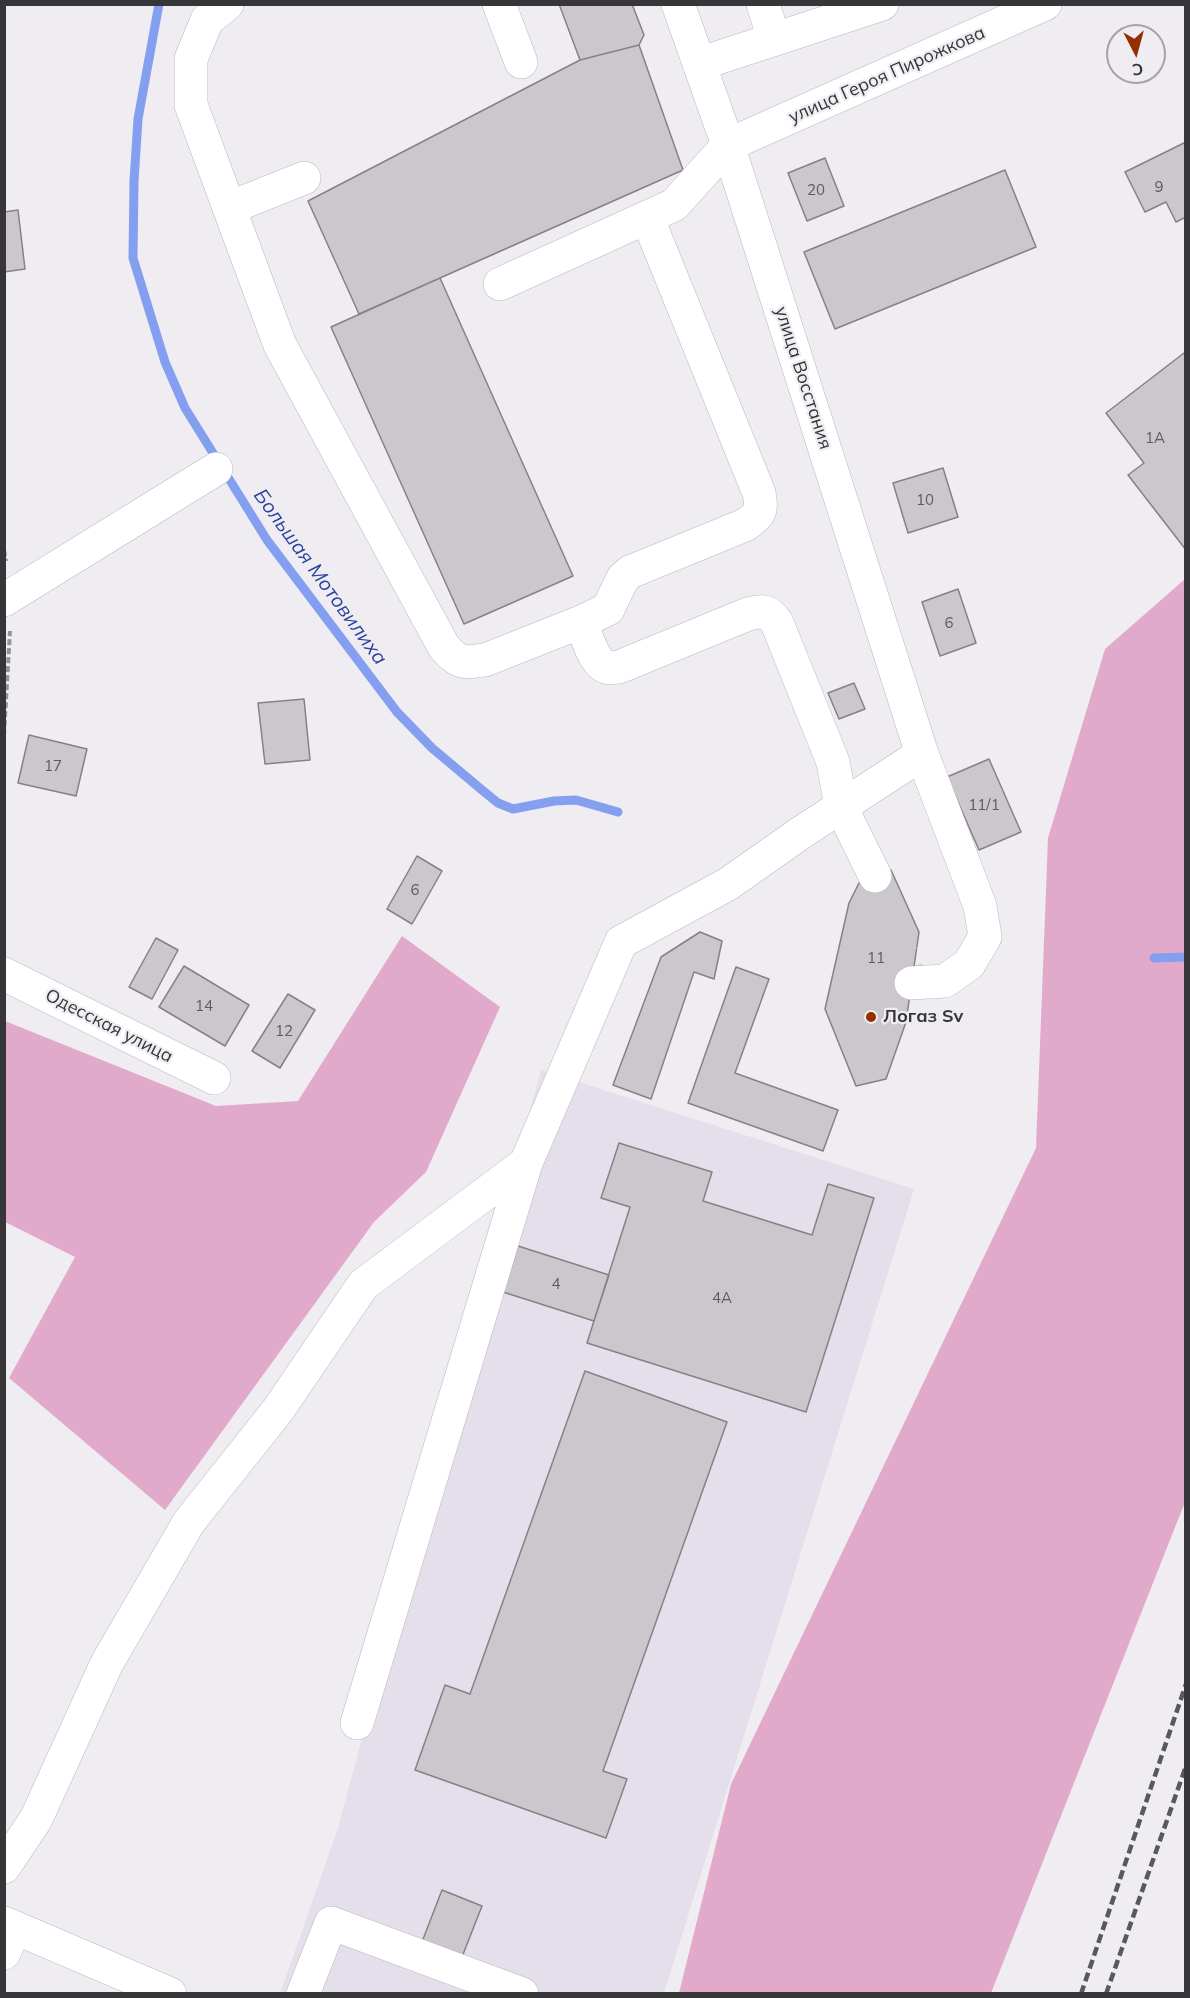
<!DOCTYPE html>
<html>
<head>
<meta charset="utf-8">
<style>
	body { margin:0 }
	#map { position:relative; width:1190px; height:1998px; overflow:hidden; background:#efecf2; font-family:Mulish,sans-serif }
	canvas { display:block }
	.frame { position:absolute; inset:0; border:6px solid #363538; pointer-events:none }
	.north { position:absolute; left:1106px; top:24px; width:60px; height:60px; box-sizing:border-box; background:#efecf2; border:2px solid #a5a3a8; border-radius:50%; rotate:174deg; font-size:16px; font-weight:700; line-height:24px; text-align:center; color:#363538 }
	.north::after { content:''; display:block; margin:auto; width:21px; height:27px; background:#942f00; clip-path:polygon(50% 0,100% 100%,50% 72%,0 100%) }
</style>
</head>
<body>
<div id="map">
<canvas width="1190" height="1998"></canvas>
<div class="frame"></div>
<div class="north">С</div>
</div>
<script>
const c = document.querySelector('canvas').getContext('2d');
c.lineJoin = 'round';
function fillPath(path, color) { c.fillStyle = color; c.fill(path, 'evenodd'); }
function strokePath(path, color, width, dash) { c.strokeStyle = color; c.lineWidth = width; c.lineCap = dash ? 'butt' : 'round'; c.setLineDash(dash || []); c.stroke(path); }
function write(font, color, halo, rows, align = 'center') {
  c.font = font + ' Mulish,sans-serif'; c.lineWidth = 4.5; c.setLineDash([]); c.textBaseline = 'middle'; c.strokeStyle = halo; c.fillStyle = color; for (const [text, x, y, turn = 0] of rows) {
    c.save(); c.translate(x, y); c.rotate((+turn || 0) * Math.PI / 180); c.textAlign = isNaN(turn) ? turn : align; if (halo) c.strokeText(text, 0, 0); c.fillText(text, 0, 0); c.restore();
  }
}
fillPath(new Path2D(`
	M541 1070 914 1189 664 1993 280 1994 338 1828Z`), '#e5dfec');
fillPath(new Path2D(`
	M1185 579V1502L991 1993H679L731 1784 1036 1148 1048 838 1105 649Z
	M402 936 500 1007 426 1172 374 1222 165 1510 9 1378 75 1257 5 1222V1021L216 1106 298 1101Z`), '#e2aaca');
strokePath(new Path2D(`
	M159 4 138 119 134 181 133 258 165 362 185 408 267 540 397 712 432 748 482 790 498 803 513 809 554 801 576 800 618 812
	M1154 958 1186 957`), '#849ff0', 9);
const building = new Path2D(`
	M559 4H632L644 35 639 45 580 60Z
	M639 45 683 170 359 314 308 201 580 60Z
	M1186 142V217L1176 222 1166 202 1145 212 1125 172Z
	M825 158 844 206 807 221 788 173Z
	M1005 170 1036 247 835 329 804 252Z
	M18 210 25 269 4 272V212Z
	M440 278 573 576 464 624 331 327Z
	M1184 353 1186 356V550L1128 475 1144 463 1106 413Z
	M943 468 958 517 908 533 893 483Z
	M958 589 976 643 940 656 922 602Z
	M854 683 865 709 839 719 828 693Z
	M304 699 310 760 265 764 258 703Z
	M29 735 87 749 76 796 18 783Z
	M989 759 1021 832 979 850 947 777Z
	M417 856 442 871 412 924 387 909Z
	M891 870 919 932 906 1022 886 1079 856 1086 825 1009 849 903 859 883Z
	M700 932 722 941 714 979 694 972 651 1099 613 1085 661 957Z
	M156 938 178 950 152 999 129 987Z
	M184 966 249 1005 225 1046 159 1007Z
	M736 967 769 979 735 1073 838 1110 823 1151 688 1103Z
	M288 994 315 1010 280 1068 252 1051Z
	M619 1143 712 1172 703 1201 812 1235 828 1184 874 1198 806 1412 587 1343 630 1207 601 1198Z
	M518 1246 609 1275 594 1321 503 1292Z
	M585 1371 727 1422 603 1771 627 1779 606 1838 415 1770 445 1685 470 1694Z
	M442 1890 482 1906 460 1962 420 1947Z`);
fillPath(building, '#ccc7cd');
strokePath(building, '#868186', 1.5);
strokePath(new Path2D(`
	M875 876 911 983`), '#cac7cd', 33, [33, 16]);
const minor = new Path2D(`
	M227 4 207 20 191 59V105L280 345 444 647C459 664 463 663 485 660L581 622
	M499 4 521 62
	M678 4 728 145 922 754 980 906 985 937 969 964 945 981 911 983
	M763 4 774 39
	M699 64 882 4
	M229 208 304 178
	M647 217 759 493C763 511 760 515 745 525L630 572 623 578 608 609 581 622C586 634 594 666 609 668 612 668 616 667 619 667L748 614C763 611 768 609 777 623L833 762 841 807 875 876
	M500 284 674 205 728 145 1045 4
	M4 600 216 469
	M4 974 214 1078
	M357 1723 526 1163 621 942 728 884 802 832 922 754
	M4 1867 36 1819 107 1663 189 1522 278 1410 363 1285 526 1163
	M4 1923 170 1994
	M4 1953 15 1928
	M303 1994 331 1923 522 1994`);
strokePath(minor, '#bab7bd', 34);
strokePath(new Path2D(`
	M4 550 6 561
	M4 735 10 631`), '#959397', 4, [6, 3]);
strokePath(minor, '#fff', 33);
strokePath(new Path2D(`
	M1081 1994 1186 1684
	M1106 1994 1186 1766`), '#59585b', 4.5, [9, 4.5]);
for (const [x, y, r, color] of [
	[871,1017,6,"#942f00"]
]) { const dot = new Path2D(); dot.arc(x, y, r, 0, 2 * Math.PI); c.fillStyle = color; c.fill(dot); strokePath(dot, '#efecf2', 2); }
write('15px', '#5c5a5d', null, [
	["9",1159,187],
	["20",816,190],
	["1А",1155,438],
	["10",925,500],
	["6",949,623],
	["17",53,766],
	["11/1",984,805],
	["6",415,890],
	["11",876,958],
	["14",204,1006],
	["12",284,1031],
	["4",556,1284],
	["4А",722,1298]
]);
write('18px', '#363538', '#efecf2', [
	["улица Героя Пирожкова",887,75,-24],
	["улица Восстания",803,378,72],
	["Одесская улица",109,1026,27]
]);
write('bold 18px', '#363538', '#efecf2', [
	["Логаз Sv",883,1017]
], 'left');
write('italic 20px', '#2d429f', '#efecf2', [
	["Большая Мотовилиха",320,577,54]
]);
</script>
</body>
</html>
